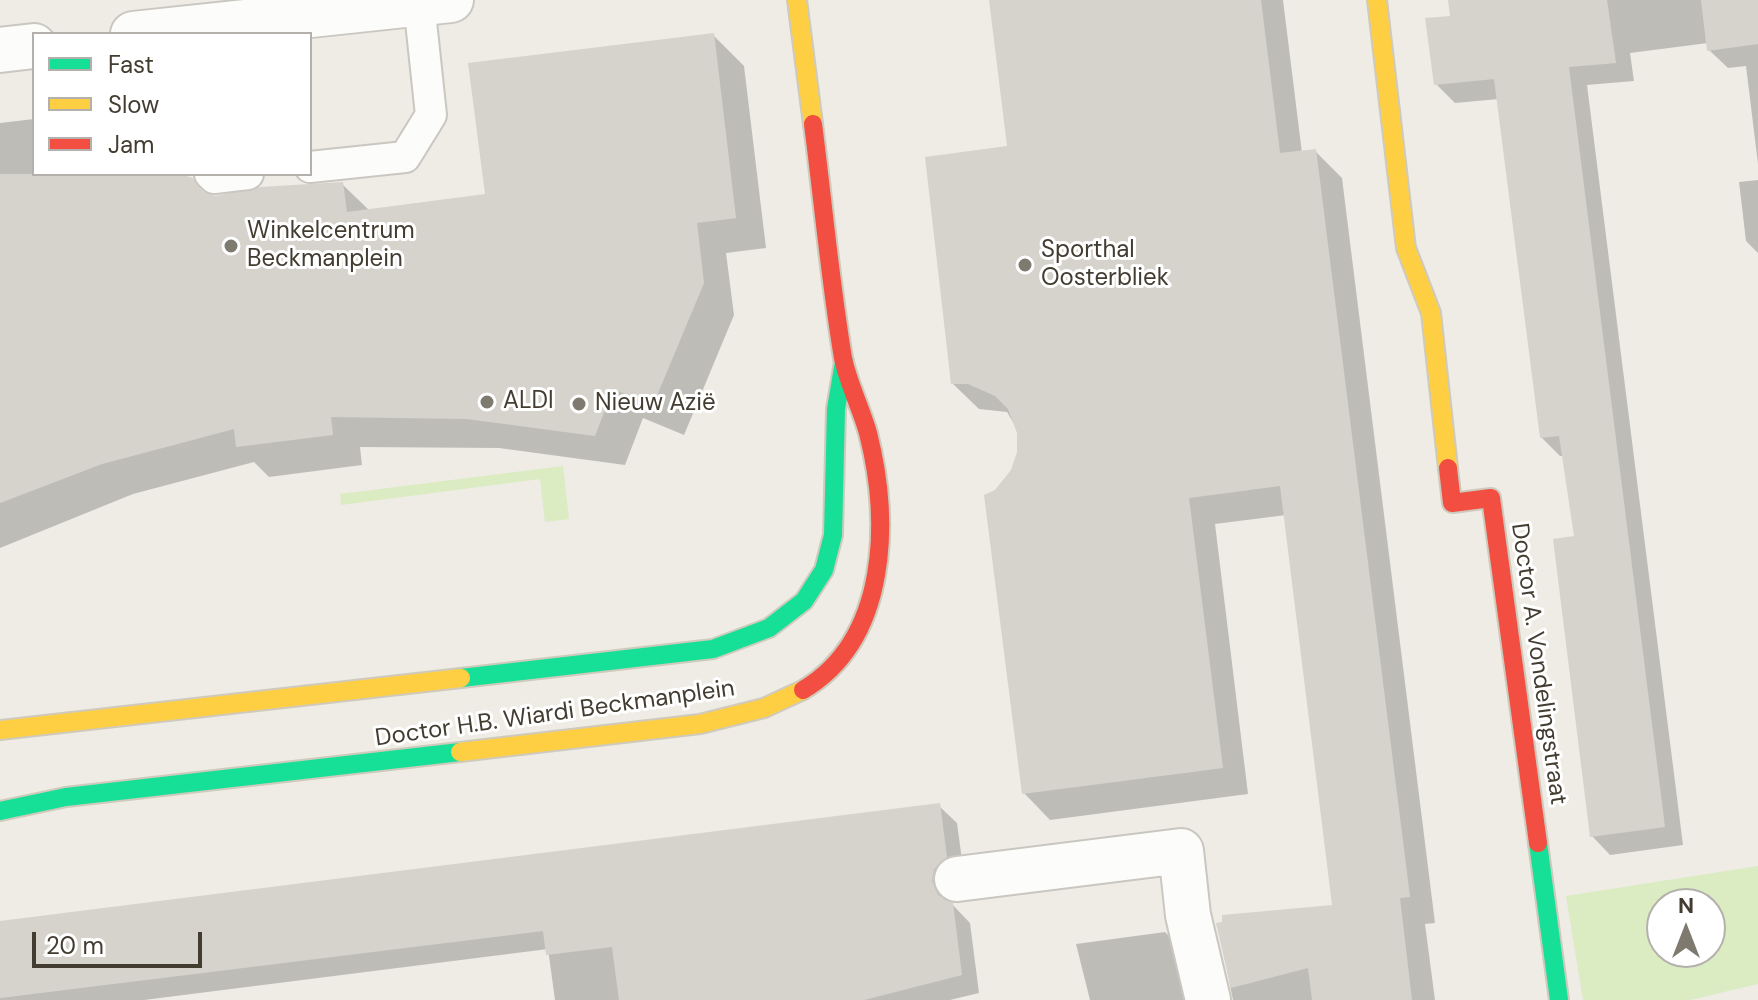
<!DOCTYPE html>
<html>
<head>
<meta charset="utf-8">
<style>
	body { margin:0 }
	#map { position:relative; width:1758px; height:1000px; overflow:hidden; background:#eeece5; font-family:"DM Sans",sans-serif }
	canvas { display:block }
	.legend { position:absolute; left:32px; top:32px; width:280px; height:144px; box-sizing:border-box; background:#fff; border:2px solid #b4b1ad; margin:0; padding:10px 14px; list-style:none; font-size:24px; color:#433c31 }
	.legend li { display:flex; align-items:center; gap:16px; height:40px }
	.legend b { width:40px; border:2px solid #b4b1ad }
	.north { position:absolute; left:1646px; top:888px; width:80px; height:80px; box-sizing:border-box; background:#fff; border:2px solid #b4b1ad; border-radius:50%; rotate:0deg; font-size:22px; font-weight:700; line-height:32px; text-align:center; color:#433c31 }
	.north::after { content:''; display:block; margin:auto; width:28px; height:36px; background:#7f7a70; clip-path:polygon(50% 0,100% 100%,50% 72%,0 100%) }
	.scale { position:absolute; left:32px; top:932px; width:170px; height:36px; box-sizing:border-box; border:4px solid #433c31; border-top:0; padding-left:10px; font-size:24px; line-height:28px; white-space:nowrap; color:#433c31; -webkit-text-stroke:6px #fff; paint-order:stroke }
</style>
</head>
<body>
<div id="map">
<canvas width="1758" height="1000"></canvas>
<ul class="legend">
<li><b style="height:10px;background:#16e098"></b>Fast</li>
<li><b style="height:10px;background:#ffcf43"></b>Slow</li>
<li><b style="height:10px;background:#f24e42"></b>Jam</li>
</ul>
<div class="north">N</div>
<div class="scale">20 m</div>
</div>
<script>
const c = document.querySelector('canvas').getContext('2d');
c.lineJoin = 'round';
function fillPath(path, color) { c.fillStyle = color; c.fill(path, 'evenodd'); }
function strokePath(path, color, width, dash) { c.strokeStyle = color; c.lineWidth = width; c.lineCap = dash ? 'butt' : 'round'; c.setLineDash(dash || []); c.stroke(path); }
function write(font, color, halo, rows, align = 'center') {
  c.font = font + ' "DM Sans",sans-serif'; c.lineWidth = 6; c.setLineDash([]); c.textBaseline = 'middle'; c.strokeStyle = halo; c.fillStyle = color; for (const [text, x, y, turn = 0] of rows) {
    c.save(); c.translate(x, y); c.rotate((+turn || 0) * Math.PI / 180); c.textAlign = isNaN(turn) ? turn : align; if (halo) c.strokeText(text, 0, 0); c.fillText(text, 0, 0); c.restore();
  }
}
fillPath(new Path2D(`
	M563 466 569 519 545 522 540 479 341 505 340 494Z
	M1758 866V984L1690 1000H1583L1566 896ZM1662 904H1710V952H1662Z`), '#dbebc2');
fillPath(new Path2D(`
	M991 0H1283L1302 153 1315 151 1342 178 1435 923 1425 924 1435 1000H1233L1218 925 1334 907 1286 515 1215 524 1248 794 1050 820 1024 793 996 491 1013 471 1019 452V432L1007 412 979 409 952 383 928 159 1009 148Z
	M1450 0H1758V164L1746 66 1728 68 1709 50 1708 43 1630 53 1634 81 1587 85 1683 845 1610 855 1592 836 1576 538 1564 456H1560L1542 438 1499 99 1455 103 1436 84 1452 17Z
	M713 35 744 66 766 248 726 253 734 315 684 435 643 418 625 465 499 448 360 447 362 465 269 477 254 462 133 494 0 548V123L34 119V174H173L192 180 206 195 215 198 342 184 370 211 487 196Z
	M1758 180V253L1746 241 1739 182Z
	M939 806 957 823 964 875 951 887 949 901 970 923 979 993 950 1000H555L548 949 144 1000H0V923Z
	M1165 932 1192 959 1202 1000H1090L1076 944Z`), '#0003');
fillPath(new Path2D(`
	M989 0H1261L1280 153 1316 149 1410 897 1400 898 1412 1000H1312L1308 968 1231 988 1216 923 1222 922V915L1332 905 1280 486 1189 498 1223 768 1022 794 984 495 995 490 1011 470 1017 452V433L1008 409 995 396 968 384H951L925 157 1007 146Z
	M1448 0H1607L1616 63 1569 67 1665 827 1590 837 1553 539 1574 536 1559 436 1540 438 1494 79 1434 85 1425 18 1450 16Z
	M1701 0H1758V44L1707 51Z
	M714 33 736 218 697 223 704 283 653 405 613 389 595 436 467 419 331 417 333 435 236 447 234 429 102 464 0 503V174H179L193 178 202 191 215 196 260 187 343 182 347 212 485 194 468 63Z
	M940 803 947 857 934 869 932 881 938 895 953 903 962 975 864 1000H619L612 947 546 955 543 931 0 998V921Z`), '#d6d3cc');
const lane = new Path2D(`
	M310 167 405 157 431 115 419 3
	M210 174 214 178 248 174`);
const street = new Path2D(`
	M133 34 451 0
	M0 50 34 46
	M957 879 1181 851 1188 915 1208 1000`);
const fast = new Path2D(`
	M461 678 713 649 769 628 804 601 824 570 833 535 836 409 844 362
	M0 811 66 797 460 752
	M1538 843 1559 1000`);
const slow = new Path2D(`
	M797 0 813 124
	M1377 0 1406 248 1431 313 1448 468
	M0 730 461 678
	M460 752 700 724 764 708 803 690`);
const jam = new Path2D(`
	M1448 468 1452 503 1491 498 1538 843
	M803 690C889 639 890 520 868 433 861 408 848 383 843 358 830 281 823 201 813 124`);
strokePath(lane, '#cac7c1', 34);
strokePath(street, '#cac7c1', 48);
strokePath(fast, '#cfcabc', 22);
strokePath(slow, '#cfcabc', 22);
strokePath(jam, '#cfcabc', 22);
strokePath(lane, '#fcfcfb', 30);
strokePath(street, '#fcfcfb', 44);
strokePath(fast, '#16e098', 18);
strokePath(slow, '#ffcf43', 18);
strokePath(jam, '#f24e42', 18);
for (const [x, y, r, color] of [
	[231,246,8,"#7f7a70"],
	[1025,265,8,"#7f7a70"],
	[487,402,8,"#7f7a70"],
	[579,404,8,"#7f7a70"]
]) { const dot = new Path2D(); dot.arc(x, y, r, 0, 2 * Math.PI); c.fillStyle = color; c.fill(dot); strokePath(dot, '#fff', 3); }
write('24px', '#433c31', '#fff', [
	["Winkelcentrum",247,232],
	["Beckmanplein",247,260],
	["Sporthal",1041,251],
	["Oosterbliek",1041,279],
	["ALDI",503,402],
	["Nieuw Azië",595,404]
], 'left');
write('24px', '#433c31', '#fff', [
	["Doctor A. Vondelingstraat",1538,664,82],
	["Doctor H.B. Wiardi Beckmanplein",555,714,-8]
]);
</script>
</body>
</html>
